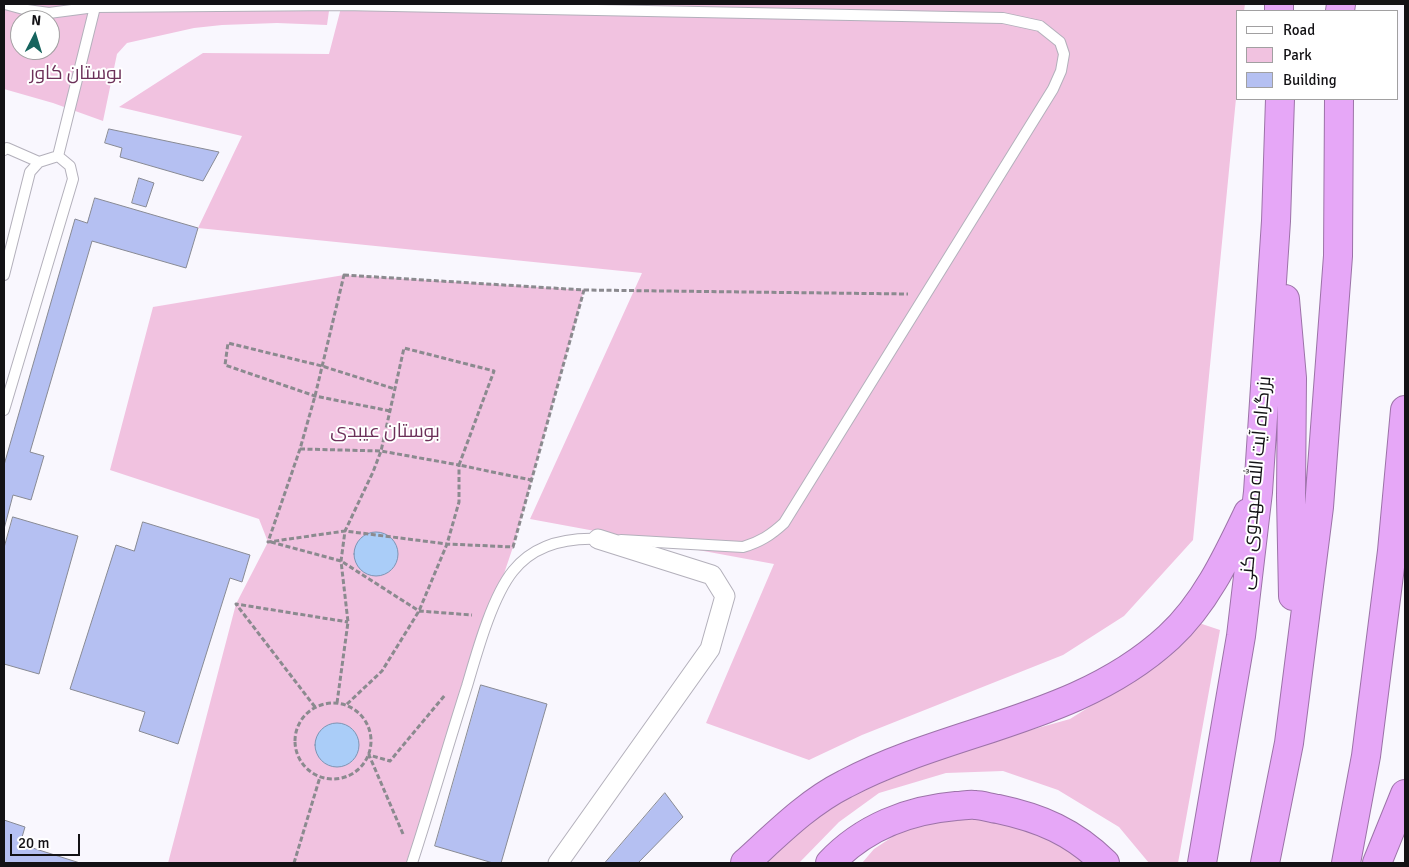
<!DOCTYPE html>
<html>
<head>
<meta charset="utf-8">
<style>
	body { margin:0 }
	#map { position:relative; width:1409px; height:867px; overflow:hidden; background:#f9f7fe; font-family:Signika,sans-serif }
	canvas { display:block }
	.frame { position:absolute; inset:0; border:5px solid #131215; pointer-events:none }
	.legend { position:absolute; left:1236px; top:10px; width:162px; height:90px; box-sizing:border-box; background:#fff; border:1px solid #a1a0a1; margin:0; padding:6px 9px; list-style:none; font-size:15px; color:#131215 }
	.legend li { display:flex; align-items:center; gap:10px; height:25px }
	.legend b { width:25px; border:1px solid #a1a0a1 }
	.north { position:absolute; left:10px; top:10px; width:50px; height:50px; box-sizing:border-box; background:#fff; border:1px solid #a1a0a1; border-radius:50%; rotate:5deg; font-size:14px; font-weight:700; line-height:20px; text-align:center; color:#131215 }
	.north::after { content:''; display:block; margin:auto; width:18px; height:22px; background:#16645e; clip-path:polygon(50% 0,100% 100%,50% 72%,0 100%) }
	.scale { position:absolute; left:10px; top:834px; width:70px; height:22px; box-sizing:border-box; border:2px solid #131215; border-top:0; padding-left:6px; font-size:15px; line-height:18px; white-space:nowrap; color:#131215; -webkit-text-stroke:4px #fff; paint-order:stroke }
</style>
</head>
<body>
<div id="map">
<canvas width="1409" height="867"></canvas>
<div class="frame"></div>
<ul class="legend">
<li><b style="height:6px;background:#fff"></b>Road</li>
<li><b style="height:14px;background:#f1c2e0"></b>Park</li>
<li><b style="height:14px;background:#b5c0f2"></b>Building</li>
</ul>
<div class="north">N</div>
<div class="scale">20 m</div>
</div>
<script>
const c = document.querySelector('canvas').getContext('2d');
c.lineJoin = 'round';
function fillPath(path, color) { c.fillStyle = color; c.fill(path, 'evenodd'); }
function strokePath(path, color, width, dash) { c.strokeStyle = color; c.lineWidth = width; c.lineCap = dash ? 'butt' : 'round'; c.setLineDash(dash || []); c.stroke(path); }
function write(font, color, halo, rows, align = 'center') {
  c.font = font + ' Signika,Cairo,sans-serif'; c.lineWidth = 4; c.setLineDash([]); c.textBaseline = 'middle'; c.strokeStyle = halo; c.fillStyle = color; for (const [text, x, y, turn = 0] of rows) {
    c.save(); c.translate(x, y); c.rotate((+turn || 0) * Math.PI / 180); c.textAlign = isNaN(turn) ? turn : align; if (halo) c.strokeText(text, 0, 0); c.fillText(text, 0, 0); c.restore();
  }
}
fillPath(new Path2D(`
	M4 4H330L327 25 277 23 222 25 194 28 127 43 117 54 103 121 53 103 4 89ZM20 20H50V50H20Z
	M342 4H1245L1244 11H1238V78L1193 540 1124 616 1063 655 862 735 809 760 706 723 774 564 530 519 642 273 198 228 242 136 119 107 203 53 329 54Z
	M344 275 584 290 513 547 406 863H168L236 604 268 542 259 519 110 470 153 307Z
	M1199 623 1220 630 1178 863H1149L1119 827 1058 790 1003 771 946 773 879 793 839 822 799 863H762L833 803 906 765 1070 719 1169 657Z
	M976 816 1034 828 1088 863H862L874 849 918 820Z`), '#f1c2e0');
const water = new Path2D(`
	M354 554a22 22 0 1 1 44 0a22 22 0 1 1-44 0Z
	M315 745a22 22 0 1 1 44 0a22 22 0 1 1-44 0Z`);
fillPath(water, '#aacdf8');
strokePath(water, '#7d95b4', 1);
const building = new Path2D(`
	M109 129 219 152 203 181 120 157 122 148 105 143Z
	M139 178 154 183 146 207 132 203Z
	M95 198 198 228 186 268 92 241 30 452 44 456 31 500 13 495 4 529V465L75 219 87 223Z
	M13 517 78 536 39 674 4 664V548Z
	M143 522 250 555 242 582 230 578 178 744 139 731 145 712 70 689 116 545 134 551Z
	M481 685 547 704 501 863H493L435 846Z
	M665 793 683 817 638 863H605Z
	M4 820 25 827 20 844 80 863H4Z`);
fillPath(building, '#b5c0f2');
strokePath(building, '#888a94', 1);
const lane = new Path2D(`
	M5 4 27 10 49 13 95 7 342 5 1003 18 1040 26 1060 42 1064 54 1061 71 1053 89 784 523C771 535 760 542 743 547L621 540
	M4 150 7 148 39 162
	M58 156 95 7
	M4 275 30 172 39 162 58 156 70 166 73 179 4 410
	M412 863C431 805 448 745 467 686 477 652 492 597 513 571 535 543 568 537 602 539`);
const street = new Path2D(`
	M558 863 710 649 725 596 712 575 598 539`);
const highway = new Path2D(`
	M1279 11V4
	M1340 11 1341 4
	M1285 299 1292 378 1291 497 1293 596
	M745 863C776 835 807 803 845 784 951 728 1078 721 1169 637 1205 604 1227 557 1248 513
	M830 863C863 828 908 810 956 806 962 806 969 804 975 805 982 805 990 808 998 809 1041 818 1073 832 1105 863
	M1202 863 1241 636 1258 492 1276 221 1280 99
	M1265 863 1289 743 1319 507 1338 256 1339 99
	M1346 863 1366 756 1392 551 1405 410
	M1377 863 1405 794`);
strokePath(lane, '#b3b0bb', 12);
strokePath(street, '#b3b0bb', 21);
strokePath(highway, '#9c73a8', 30);
strokePath(new Path2D(`
	M344 275 584 290 513 547 447 544 345 531 268 542 300 449 315 396Z
	M584 290 908 294
	M390 411 315 396 225 365 228 343 322 366 395 389
	M300 449 381 451 404 348 494 371 459 465 531 480
	M271 542 341 561 419 611 472 615
	M295 741a38 38 0 1 1 76 0a38 38 0 1 1-76 0Z
	M337 703 348 622 341 561 345 531 373 472 381 451 459 465V502L447 544 419 611 382 671 346 705
	M315 707 236 604 348 622
	M403 834 369 755 390 761 445 695
	M294 863 320 777`), '#8b8a8f', 3, [5, 2.5]);
strokePath(lane, '#fff', 10);
strokePath(street, '#fff', 19);
strokePath(highway, '#e6a7f7', 28);
write('19px', '#6c3059', '#fff', [
	["بوستان کاور",76,74],
	["بوستان عیبدی",385,432]
]);
write('19px', '#131215', '#fff', [
	["بزرگراه آیت الله مهدوی کنی",1256,483,-85]
]);
</script>
</body>
</html>
